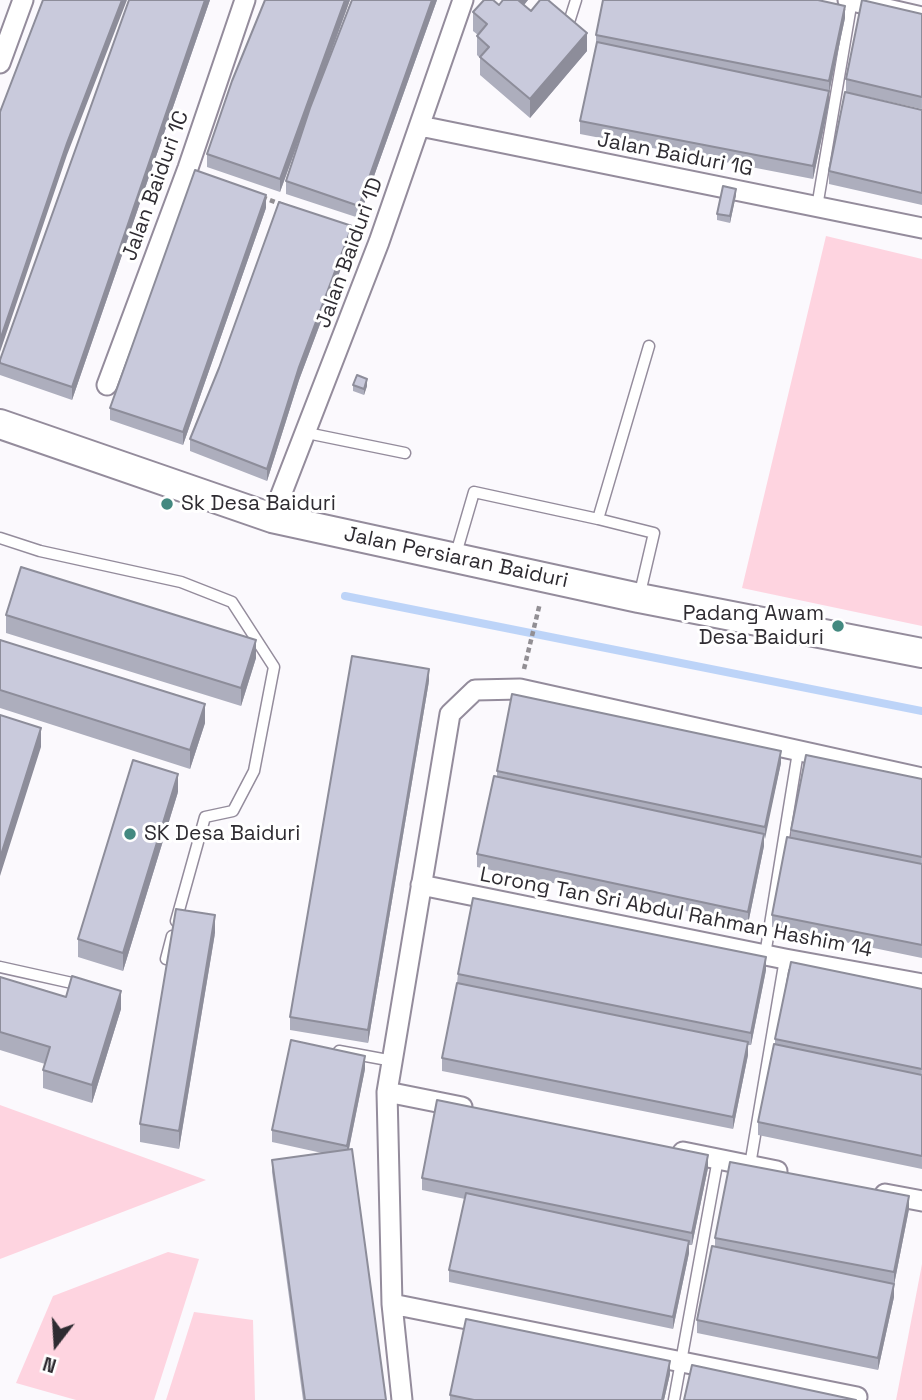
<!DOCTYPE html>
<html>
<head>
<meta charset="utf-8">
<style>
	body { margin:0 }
	#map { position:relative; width:922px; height:1400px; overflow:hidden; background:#fbf9fd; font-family:"Space Grotesk",sans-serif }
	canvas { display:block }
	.north { position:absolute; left:21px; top:1309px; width:70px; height:70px; -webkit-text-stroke:5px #fff; paint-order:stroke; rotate:197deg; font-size:19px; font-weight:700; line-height:28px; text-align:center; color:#2f2c32 }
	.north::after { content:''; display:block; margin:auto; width:24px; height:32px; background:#2f2c32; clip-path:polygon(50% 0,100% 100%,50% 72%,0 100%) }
</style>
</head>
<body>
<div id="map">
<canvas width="922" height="1400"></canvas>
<div class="north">N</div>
</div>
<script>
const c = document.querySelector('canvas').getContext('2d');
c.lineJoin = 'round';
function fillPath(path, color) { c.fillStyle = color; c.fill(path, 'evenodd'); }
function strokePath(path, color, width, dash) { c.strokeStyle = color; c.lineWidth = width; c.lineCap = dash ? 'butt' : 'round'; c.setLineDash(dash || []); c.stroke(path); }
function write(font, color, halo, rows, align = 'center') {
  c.font = font + ' "Space Grotesk",sans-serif'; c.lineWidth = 6; c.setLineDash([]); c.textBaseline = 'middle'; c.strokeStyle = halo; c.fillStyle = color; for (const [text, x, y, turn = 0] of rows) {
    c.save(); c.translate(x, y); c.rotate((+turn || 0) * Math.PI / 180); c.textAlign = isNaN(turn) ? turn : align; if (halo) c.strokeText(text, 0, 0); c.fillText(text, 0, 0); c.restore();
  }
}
fillPath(new Path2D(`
	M826 236 922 259V626L742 588Z
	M0 1105 206 1180 0 1259Z
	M168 1252 199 1259 154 1400H76L16 1383 53 1296Z
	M922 1264V1400H896Z
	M194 1312 253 1320 255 1400H166Z`), '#fed4e0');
strokePath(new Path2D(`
	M345 596 922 711`), '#bdd4f8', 8);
const lane = new Path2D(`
	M570 19 576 0
	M817 207 852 0
	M307 433 405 453
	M0 538 40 551 181 582 232 602 274 667 254 771 233 811 205 817 176 921
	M455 557 474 492 598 519
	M639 597 654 533 598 519 649 346
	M765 955 798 752
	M166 959 172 936
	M0 967 72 983
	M339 1051 393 1061
	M750 1165 785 959
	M674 1400 718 1159`);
const street = new Path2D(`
	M848 0 922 17
	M0 63 23 0
	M420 126 922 228
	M107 385 188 168 245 0
	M272 518 379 242 463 0
	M421 885 785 959 922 984
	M387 1092 462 1107
	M683 1152 777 1171
	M885 1194 922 1201
	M392 1304 857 1397
	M402 1400 392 1304 387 1092 450 714 475 690 520 689 922 778`);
const secondary = new Path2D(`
	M0 424 272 518 639 598 922 653`);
strokePath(lane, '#948c9c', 13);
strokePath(street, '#948c9c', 23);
strokePath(secondary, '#948c9c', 32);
strokePath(new Path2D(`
	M262 197 283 205
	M524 669 540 603`), '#928f94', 4.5, [5, 3.5]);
strokePath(lane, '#fff', 10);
strokePath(street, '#fff', 19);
strokePath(secondary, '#fff', 28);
fillPath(new Path2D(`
	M129 0H210L72 400 0 375V360Z
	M265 0H350L280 192 207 167V154Z
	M352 0H437L359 218 286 194V181Z
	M503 0H528L524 5 587 51 530 118 480 75V58L477 55V36L478 35 473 31V12L499 5Z
	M922 14V109L846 92V79Z
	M845 18 829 93V104L813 179 580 134V121L596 48V35Z
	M922 110V205L829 184V171Z
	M736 195 730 223 717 220V214Z
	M266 208 183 445 110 420V408Z
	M352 239 299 380 267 481 190 451V439Z
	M353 385 367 386 364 395 353 391Z
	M6 615 256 658 241 706 6 633Z
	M0 640 205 723 190 769 0 708Z
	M429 681 368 1043 290 1030V1017Z
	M781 763 764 839V846L748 924 477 867V854L497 776V771Z
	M922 779V958L772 927V915L791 838V830Z
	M178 792 123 971 78 957V939Z
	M215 933 179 1149 140 1142V1124Z
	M766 970 751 1045H748V1055L733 1129 442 1071V1058L457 983 458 974Z
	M0 977 66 997 121 1009 92 1103 43 1088V1070L45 1064 0 1050Z
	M922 989V1169L758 1135V1122L775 1044V1039Z
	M365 1069 349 1149 386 1400H303L272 1172V1160L322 1153 272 1142V1130Z
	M708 1168 692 1245H689V1253L673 1329 449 1282V1270L465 1199 422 1190V1178Z
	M909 1209 894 1285V1297L878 1370 697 1333V1320L715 1247V1238Z
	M670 1374 664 1400H450V1395Z`), '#adaebd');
fillPath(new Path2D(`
	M122 0H127L67 155 0 352V340L67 143Z
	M205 0H210L72 400V387Z
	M345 0H350L280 192V179Z
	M432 0H437L359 218V206Z
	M519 0H528L519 11Z
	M845 6V18L829 93V81Z
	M587 33V51L530 118V99Z
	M829 91V104L813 179V166Z
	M736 189V195L730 223V216Z
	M266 195V208L183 445V432Z
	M352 226V239L299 380 267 481V469L299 367Z
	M367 379V386L364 395V389Z
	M256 640V658L241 706V688Z
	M429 669V681L368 1043V1030Z
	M205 704V723L190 769V750Z
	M41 728V747L0 876V858Z
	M781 751V763L765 839V827Z
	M178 774V792L123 971V953Z
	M764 834V846L748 924V912Z
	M215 915V933L179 1149V1131Z
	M766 957V970L751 1045V1033Z
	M121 991V1009L92 1103V1085Z
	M748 1042V1055L733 1129V1117Z
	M365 1056V1069L347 1158V1146Z
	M708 1155V1168L692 1245V1233Z
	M909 1196V1209L894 1285V1272Z
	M689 1241V1253L673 1329V1317Z
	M894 1284V1297L878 1370V1358Z
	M670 1361V1374L664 1400H662Z`), '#8d8d9a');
const building = new Path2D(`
	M43 0H122L67 143 0 340V112Z
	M129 0H205L72 387 0 363V360Z
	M265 0H345L280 179 207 154 232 81Z
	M352 0H432L359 206 286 181 310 108Z
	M484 0H493L499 5 503 0H518L531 11 540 0H548L587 33 530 99 480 57 489 47 477 36 487 24 473 12Z
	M603 0H818L845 6 829 81 596 35Z
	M862 0 922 14V97L846 79Z
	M597 42 829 91 813 166 580 121Z
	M845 92 922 110V193L829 171Z
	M195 170 266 195 183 432 110 408Z
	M723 186 736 189 730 216 717 214Z
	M279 202 352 226 299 367 267 469 190 439 219 368Z
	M357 375 367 379 364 389 353 385Z
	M21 567 256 640 241 688 6 615Z
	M0 640 205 704 190 750 0 690Z
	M352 656 429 669 368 1030 290 1017Z
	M512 694 781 751 765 827 497 771Z
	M0 715 41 728 0 858Z
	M806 755 922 779V857L791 830Z
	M133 760 178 774 123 953 78 939Z
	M494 776 764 834 748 912 477 854Z
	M787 837 922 864V945L772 915Z
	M473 898 766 957 751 1033 458 974Z
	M176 909 215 915 179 1131 140 1124Z
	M791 962 922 989V1069L775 1039Z
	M72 976 121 991 92 1085 43 1070 50 1047 0 1032V977L66 997Z
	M457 983 748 1042 733 1117 442 1058Z
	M291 1040 365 1056 347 1146 272 1130Z
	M774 1044 922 1075V1156L758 1122Z
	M437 1100 708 1155 692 1233 422 1178Z
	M352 1149 386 1400H305L272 1160Z
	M730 1162 909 1196 894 1272 715 1238Z
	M466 1193 689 1241 673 1317 449 1270Z
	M712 1246 894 1284 878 1358 697 1320Z
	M466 1319 670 1361 662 1400H474L450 1395Z
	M692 1365 856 1400H684Z`);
fillPath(building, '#c9cadc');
strokePath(building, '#8d8d9a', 2);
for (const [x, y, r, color] of [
	[167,504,7,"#438980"],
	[838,626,7,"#438980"],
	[130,834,7,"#438980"]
]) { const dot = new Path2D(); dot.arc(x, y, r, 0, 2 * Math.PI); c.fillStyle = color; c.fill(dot); strokePath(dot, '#fff', 2.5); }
write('21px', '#2f2c32', '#fff', [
	["Jalan Baiduri 1G",675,155,11],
	["Jalan Baiduri 1C",156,186,-70],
	["Jalan Baiduri 1D",350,253,-70],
	["Jalan Persiaran Baiduri",456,558,12],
	["Lorong Tan Sri Abdul Rahman Hashim 14",676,913,11]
]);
write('21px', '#2f2c32', '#fff', [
	["Sk Desa Baiduri",181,504],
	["Padang Awam",824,614,"right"],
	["Desa Baiduri",824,638,"right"],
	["SK Desa Baiduri",144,834]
], 'left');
</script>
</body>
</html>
